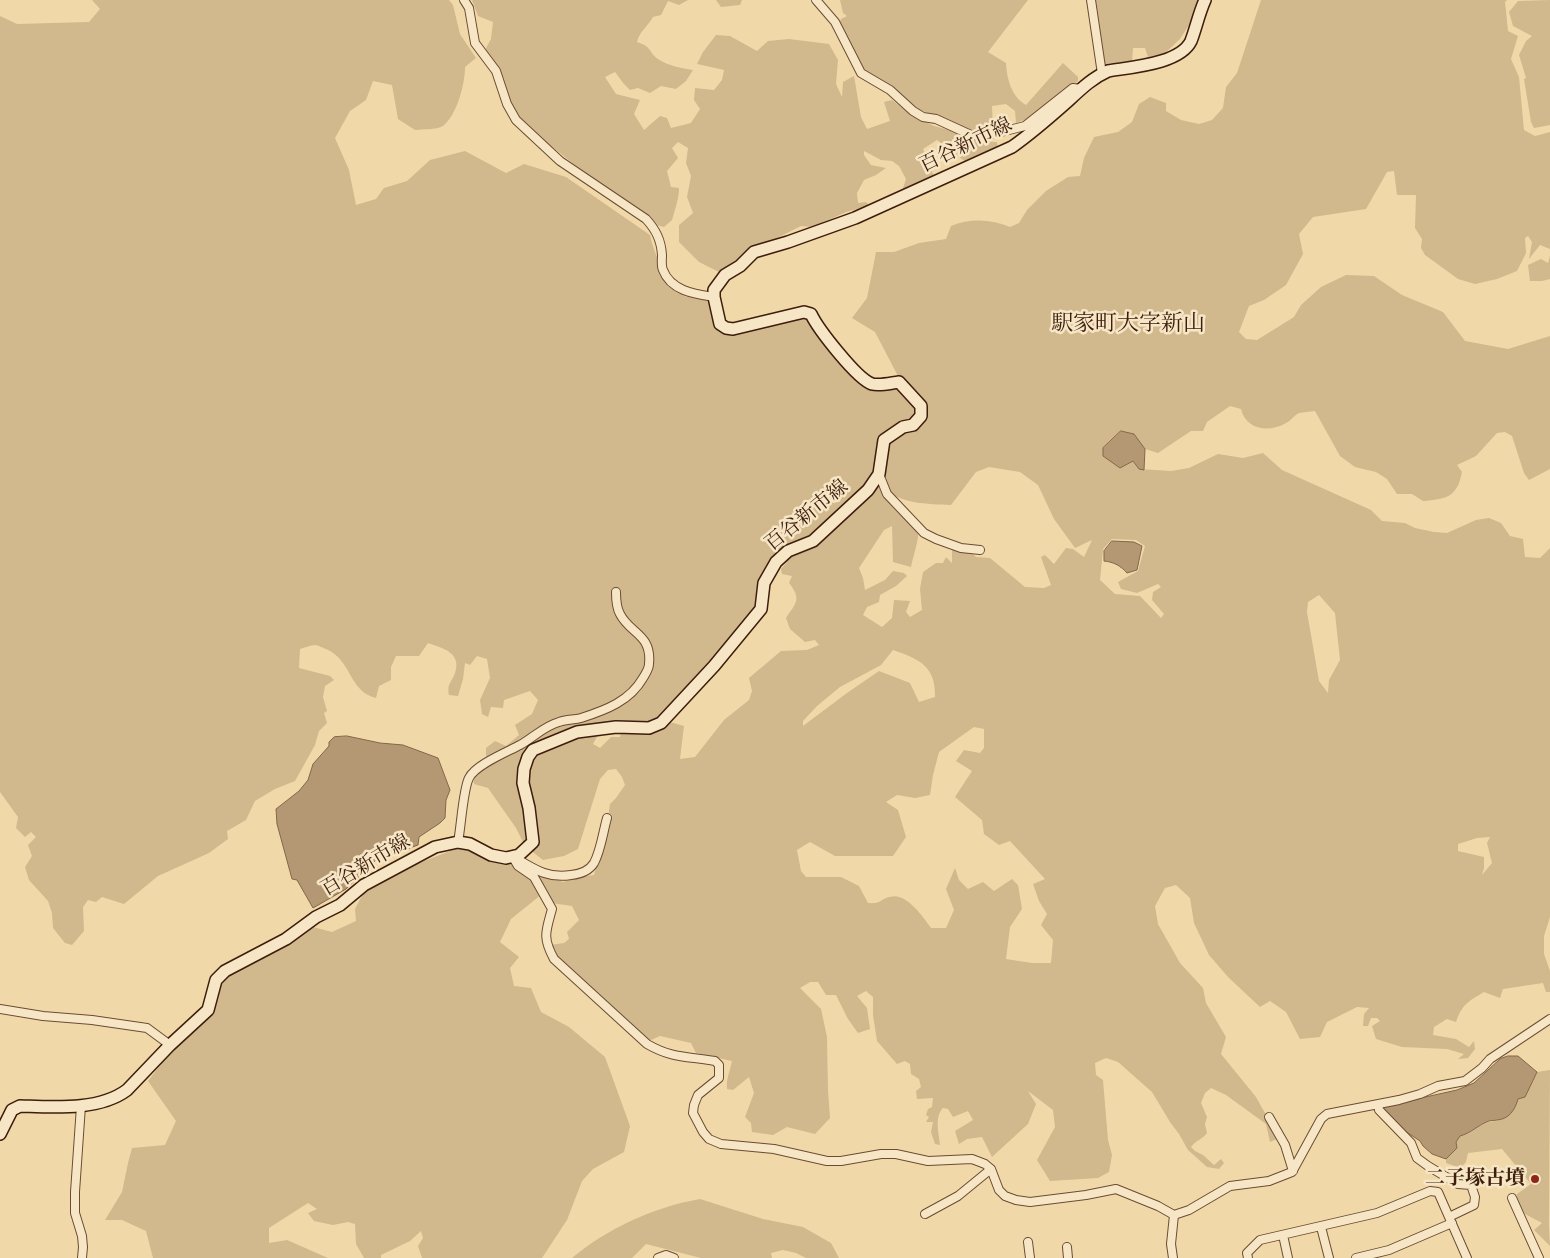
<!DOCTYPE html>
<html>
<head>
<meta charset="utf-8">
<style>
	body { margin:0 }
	canvas { display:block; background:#f1d8a8 }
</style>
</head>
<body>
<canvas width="1550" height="1258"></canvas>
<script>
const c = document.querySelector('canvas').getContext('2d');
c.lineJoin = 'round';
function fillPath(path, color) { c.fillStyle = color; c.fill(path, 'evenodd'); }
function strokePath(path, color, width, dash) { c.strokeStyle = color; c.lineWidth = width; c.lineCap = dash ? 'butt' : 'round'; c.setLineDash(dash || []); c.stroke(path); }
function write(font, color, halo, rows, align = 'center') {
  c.font = font + ' Alegreya,"Noto Serif JP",serif'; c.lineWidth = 5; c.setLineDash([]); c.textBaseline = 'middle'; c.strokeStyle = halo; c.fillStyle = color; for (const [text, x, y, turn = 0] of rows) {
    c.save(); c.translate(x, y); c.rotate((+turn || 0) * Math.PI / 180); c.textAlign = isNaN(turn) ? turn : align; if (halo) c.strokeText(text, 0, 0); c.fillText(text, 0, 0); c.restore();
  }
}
fillPath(new Path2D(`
	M92 0H449L453 5 460 34 476 58 465 67C465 84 457 115 443 126 436 130 423 129 415 130L398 119 392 85 373 81 366 100 350 111 335 138 349 170 356 205 376 199 384 188 407 181 430 160 465 151 506 173 524 164 566 177 650 235C654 255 669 287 686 297L708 294V301L718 328 731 334 764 327 810 315 824 342 862 380 874 388 899 384 918 405 917 416 880 438 874 474 868 486 828 527 814 537 790 546 776 556 761 585 759 607 728 647H723L716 662 680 699C662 705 671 720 648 724 628 727 610 716 591 728L599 733 593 744 600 748 611 737H620L622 729 650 731 670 722 684 726 680 759 695 757 724 720 749 700 752 691 749 678 781 651 807 650 819 645 815 640 805 642 790 629 786 618C796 603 802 599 789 583L792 576 782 574 781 569 787 562 783 558 829 532 868 491 877 478C879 487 882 495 889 502 902 514 918 513 918 536 917 546 913 557 911 567L893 562 892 526 884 530 859 568 863 578 865 590 885 580 893 571 904 573 907 576 896 586 880 595 879 602 867 607 863 615 882 627 892 618 894 600 910 601 906 612 910 617 922 610 920 589 923 572 936 563H943L946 557 952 563V549L965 545 976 557 990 558 1025 587 1044 588 1051 585 1041 557 1045 555 1054 564 1066 548 1073 549 1084 557 1092 540 1075 548 1054 519 1038 485 1020 472 989 467 976 472 951 505C932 504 890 505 883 482 880 471 885 455 887 443L919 423 928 408 899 378 875 332 852 318 867 298 876 252H894L919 243 946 239 951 226C970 218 992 219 1010 227L1019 223 1027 210 1046 191 1068 177 1080 176 1084 158 1094 137 1118 132 1132 122 1139 104 1150 97 1166 103V111L1181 120 1199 124 1212 120 1223 108 1226 87 1237 73 1261 0H1507L1505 2 1508 31 1518 36 1511 59 1519 77 1524 130 1535 136 1550 132V249L1540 245 1529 259 1532 242 1528 236 1525 238 1526 253 1517 271 1497 279 1475 284 1458 279 1425 255 1421 248 1422 239 1415 228 1416 195H1397L1394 171 1387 172 1366 209 1313 217 1299 234 1303 254 1286 285 1264 300 1249 306 1239 332 1246 339 1257 340 1294 317 1301 305 1321 287 1346 275 1374 276 1402 295 1443 312 1465 341 1508 349 1550 336V469L1529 480 1524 473 1512 436 1505 432 1497 433 1476 456 1457 465 1462 472C1457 498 1446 499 1423 501L1412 494H1397L1387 479 1376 472 1355 467 1340 456 1315 411C1310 412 1303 412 1299 413 1294 415 1291 421 1286 423 1269 433 1246 430 1241 409L1230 406 1207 422 1203 431H1191L1158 453 1145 449 1134 434 1122 431 1109 441 1103 448V456L1120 468 1133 461 1139 469 1171 471 1189 468 1218 454 1243 458 1263 453 1282 470 1371 510 1382 521 1405 523 1415 528 1434 532 1447 533 1476 520 1489 518 1501 523 1510 536 1523 539 1525 557 1540 558 1550 548V917L1544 936V954L1550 971V992H1546L1543 983 1503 989 1500 998 1484 992C1469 1001 1462 1004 1456 1022L1447 1019 1434 1027 1433 1035 1456 1039 1469 1047 1474 1041 1475 1049 1468 1058 1458 1059 1464 1054 1447 1049 1402 1047 1376 1039 1372 1026 1380 1021 1377 1018H1371L1368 1026H1363L1364 1014 1369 1008 1357 1007 1327 1022 1320 1037 1300 1039 1286 1012 1270 1001 1260 1007 1228 977 1209 955 1194 923 1190 898 1176 885 1165 888 1155 906 1158 924 1180 963 1203 988 1206 1003 1226 1037 1221 1054 1256 1097 1279 1138 1270 1142 1266 1124 1226 1095 1211 1088 1205 1093 1201 1103 1207 1117 1205 1124 1207 1133C1203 1139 1196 1140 1191 1147L1195 1151 1203 1155 1214 1165 1221 1159 1224 1163 1219 1169 1207 1167 1188 1150 1179 1134 1170 1122 1152 1092 1118 1062 1106 1058 1095 1063 1096 1075 1103 1080 1108 1140 1112 1155 1109 1172 1098 1178 1050 1181 1037 1160 1055 1127 1053 1110 1028 1091 1036 1104 1028 1124 992 1157 982 1137 967 1139 959 1144 955 1131 973 1120 968 1111 953 1117 948 1109 943 1108C934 1117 939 1133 940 1145L935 1144 931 1132 933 1122H926L929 1117 926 1115 928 1109 932 1107 933 1098 917 1099 916 1091 921 1087 919 1079 911 1074 910 1064 905 1061 897 1064 877 1041 873 1015V997L866 991 857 996 867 1008 870 1029 858 1033 848 1019 836 995H826L818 982H810L800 988 821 1009 827 1037 828 1090 830 1118 815 1134 787 1127 773 1135 752 1132 751 1123 745 1117 754 1093 749 1077 733 1090 727 1089C726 1079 730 1071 732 1061L696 1053 691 1043 660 1036 651 1040 642 1038 555 955 550 945 564 943 569 939 567 932 579 920 572 906 551 903 535 875 521 865 563 882 579 877 594 875 605 837 610 804 616 798 625 785 622 777 616 769 608 770 600 779 578 849 564 856 543 860 525 846 516 828 488 788 474 784 472 768 486 759V748L495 741 506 746 519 735 515 725 532 714 538 700 530 691 504 700 503 708 491 707 488 717 482 714 480 700 490 678 487 659 477 656 470 665 465 663 463 679 458 696 449 695C447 683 451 684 455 673 462 653 443 648 428 643L419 656H396L391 667V680L379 686 376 698C349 692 352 660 326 649 323 648 318 645 315 645 311 645 304 648 300 649L299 668 330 676 334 680 325 686 323 697 327 711 324 713 327 723 319 731 315 745 295 781 275 789 255 801 246 820 227 831 228 839 209 853 158 876 124 904 102 897 96 902 88 900 83 907 84 931 72 945 65 943 53 928 52 913 48 901 29 880 25 867 32 856 28 845 36 837 31 832 25 837 16 828 18 817 0 792V16L17 24 89 22 100 9ZM1112 539 1136 540 1145 546 1138 571 1118 582 1121 589 1137 593 1158 584 1161 587 1153 592 1152 600 1164 614 1161 618 1140 596 1115 594 1100 580 1103 549ZM1319 595 1335 613 1340 660 1329 680 1328 693 1319 681 1307 612 1308 602ZM893 650C919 659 936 666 935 697L919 702 910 683 879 671 847 693 803 726V721L817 706 840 687 881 665ZM974 727 984 729V748L980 753 964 750 956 761 972 771 955 797 982 820 984 834 999 845 1010 841 1045 879 1033 884 1039 901 1047 914 1041 925 1053 940 1051 963H1032L1006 959 1010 927 1022 909 1018 885 1012 879 994 891 983 882 968 889 959 880 955 868 946 889 954 910 946 928H931C923 917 906 892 890 897 879 899 883 904 868 903L859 886 841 877H806L801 871 797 850 810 842 835 856H893L906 837 898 810 886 802 897 795 915 798 930 795 933 775 939 752ZM1490 837 1487 843 1492 863 1482 875 1484 868V857L1458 851V844L1477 838Z
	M472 0H688L679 5 668 1 661 15 653 17C648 26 639 32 637 42 653 47 648 52 658 59 669 66 681 68 693 70L686 81 676 89 661 86 650 93 638 88 630 90 624 84 615 72 605 77 616 94 640 100 634 114 644 130 660 116 667 118 671 128 691 123 700 109 694 100 695 88 714 90 722 80 724 70 697 64 703 52 716 35 730 36 757 51 768 41 789 39 829 44 838 60 836 84 842 97 843 82 854 76 861 117 867 129 890 121 884 102 892 100 910 114 934 126 949 130 971 141 997 142 998 149 966 162 937 140 923 149 934 177 902 191 906 179 899 166 892 161 881 160 864 151V155L871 165 886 168 876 175 864 180 857 193 858 203 866 202 870 206 846 212 813 227 801 226 753 250 737 266 721 273 699 262 679 242V225L693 213 687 197 691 176 686 163 688 148 678 142 672 148 678 158 667 171 671 187 679 188C679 199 675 209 672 220L664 227 656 225 575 165 526 126 513 111 485 50 491 39 493 22 478 16Z
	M716 0H742L740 5 721 7Z
	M840 0H1028L988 52 1006 63C1007 79 1011 96 1026 105L1063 63 1078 77V81L1027 119 1016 123 1015 111 1006 104 992 106 993 127 990 133 967 132 934 115 920 110 891 88 865 76 839 24 841 19 847 16 843 13Z
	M1094 0H1198L1189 25 1180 39 1164 54 1148 57 1145 48H1133L1132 61 1105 64Z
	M1550 0V125L1534 128 1531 122 1524 79 1526 78 1519 55 1526 41 1532 36 1513 26 1509 12 1518 1Z
	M1550 256V279L1542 281H1530L1528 265 1541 259 1548 263Z
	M469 847 493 858 512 864 530 876 542 894 511 919 500 942 519 957 510 968 514 986 531 988 541 1012 569 1027 605 1057 630 1126 624 1152 593 1169 582 1181 567 1220 542 1258H422L418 1246 423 1238 421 1231 410 1241 381 1255V1258H364L356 1244 355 1224 348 1222 333 1225 314 1221 308 1213 317 1209 308 1203 269 1228V1243L287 1240 328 1258H153L146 1231 122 1220H105L122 1192 128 1163 132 1148 165 1145 176 1121 148 1081 232 971 313 927 332 932 356 921 355 909 367 886 379 879 455 849Z
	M1550 1070 1549 1225 1550 1246 1534 1230 1542 1223 1525 1214 1516 1200 1517 1194 1531 1184 1502 1149 1468 1153 1466 1162 1460 1168 1446 1163V1159L1457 1148 1456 1142 1460 1136C1473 1132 1484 1120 1497 1121 1512 1106 1529 1091 1537 1072Z
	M700 1199 763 1219 803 1227 831 1243 839 1258H806L796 1253 783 1250 771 1253 772 1258H701L646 1244 632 1258H572C608 1228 654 1207 700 1199Z`), '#d2b88d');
const water = new Path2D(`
	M1121 431 1134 434 1145 449 1144 470 1139 469 1133 461 1120 468 1103 456V448Z
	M1112 541 1134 542 1142 546 1137 570 1127 573C1121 566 1114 562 1104 561V551Z
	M347 736 380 743 403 745 438 758 450 790 446 800 445 818 440 823 419 837 418 845 376 860 346 889 313 908 297 880 292 879 277 824 276 809 299 791 308 780 313 764 329 746V742L334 737Z
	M1508 1056H1518L1537 1072 1525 1097 1518 1099C1515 1110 1509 1119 1497 1120 1493 1121 1492 1120 1489 1121 1478 1125 1471 1133 1460 1136L1456 1142 1457 1148 1446 1159 1432 1154 1423 1146 1420 1141 1405 1131 1382 1111 1385 1106 1457 1090 1474 1083 1500 1059Z`);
fillPath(water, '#b49873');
strokePath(water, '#84674a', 1);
const minor = new Path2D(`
	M464 0 469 8 475 43 496 71 507 104 516 120 560 161 646 219C656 230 661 240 662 255 662 259 661 266 663 270 671 291 695 294 714 297
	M816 0 835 22 861 73 890 90 913 111 923 117 936 119 971 135 985 136 1025 126 1073 88 1082 89
	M1091 0 1102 74
	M879 474 887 494 924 533 936 539 961 548 980 550
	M458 842C461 828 463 789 469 778 475 765 507 752 520 745 533 738 544 726 559 722 566 719 574 720 581 718 606 710 630 701 643 678 646 673 649 669 649 664 652 634 630 634 620 614 616 607 616 599 616 592
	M512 856 518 866 534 877 552 909C546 931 542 937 554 959L647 1044C673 1059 687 1056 715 1061L719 1065V1078L698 1095 694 1105 693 1113 703 1132 709 1139 721 1144 774 1149 827 1161H841L881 1154H896L928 1161 972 1159 985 1164 991 1169 999 1190 1005 1196 1016 1200 1030 1202 1086 1195 1116 1189 1158 1206 1174 1215 1189 1210 1230 1186 1269 1181 1292 1172 1321 1119 1327 1114 1399 1100 1420 1094 1438 1086 1465 1081 1482 1068 1490 1059 1550 1019
	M514 857C534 869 548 879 571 875 581 874 589 871 594 863 601 850 603 832 607 818
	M0 1009 43 1016 92 1020 147 1028 170 1045
	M1378 1104 1379 1110 1411 1143 1417 1158 1428 1166 1458 1184 1471 1185 1475 1197 1474 1205 1449 1217
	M81 1106 75 1192V1213L82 1236 83 1247 82 1258
	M1269 1117 1285 1145 1293 1171
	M1512 1198 1539 1258
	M925 1214 958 1196 991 1169
	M1321 1227 1329 1258
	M1283 1235 1288 1258
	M1028 1242 1030 1258
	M1067 1247 1068 1258
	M658 1258 666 1255 674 1258
	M1173 1258 1171 1244 1174 1215
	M1248 1258 1247 1253 1260 1240 1377 1213 1430 1191 1438 1192 1467 1258
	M1356 1258 1389 1250 1452 1223`);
const secondary = new Path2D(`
	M0 1134 12 1110 20 1106C53 1107 99 1111 127 1090L170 1045 208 1010 216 980 225 971 286 939 316 917 340 905 364 885 435 847 458 842 470 844 491 855 506 858 519 855 533 842 529 808 523 783 524 769 528 757 533 750 577 732 616 727 649 728 661 723 714 666 761 609 764 583 776 562 788 551 813 541 868 490 879 474 884 440 903 427 913 425 921 416V406L899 382C891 383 880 386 872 384 857 379 818 329 811 314L804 312 733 329 726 328 720 324 714 297V290L725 275 740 266 754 252 788 242 855 218 1012 147C1032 133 1049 118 1067 102 1080 90 1092 78 1108 71 1131 67 1180 64 1191 41 1196 28 1199 13 1205 0`);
strokePath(minor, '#6a4c33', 10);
strokePath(secondary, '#3d1d0c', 14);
strokePath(minor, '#f6e6c6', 8);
strokePath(secondary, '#f6e6c6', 11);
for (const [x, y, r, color] of [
	[1535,1179,5,"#8f2418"]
]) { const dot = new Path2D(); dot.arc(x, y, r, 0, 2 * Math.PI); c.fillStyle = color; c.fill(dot); strokePath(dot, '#f6e6c6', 2); }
write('20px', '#3d1d0c', '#f6e6c6', [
	["百谷新市線",966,146,-26],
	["百谷新市線",807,516,-39],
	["百谷新市線",366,866,-31]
]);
write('bold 20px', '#3d1d0c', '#f6e6c6', [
	["二子塚古墳",1525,1179]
], 'right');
write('22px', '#3d1d0c', '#f6e6c6', [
	["駅家町大字新山",1128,325]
]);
</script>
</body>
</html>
